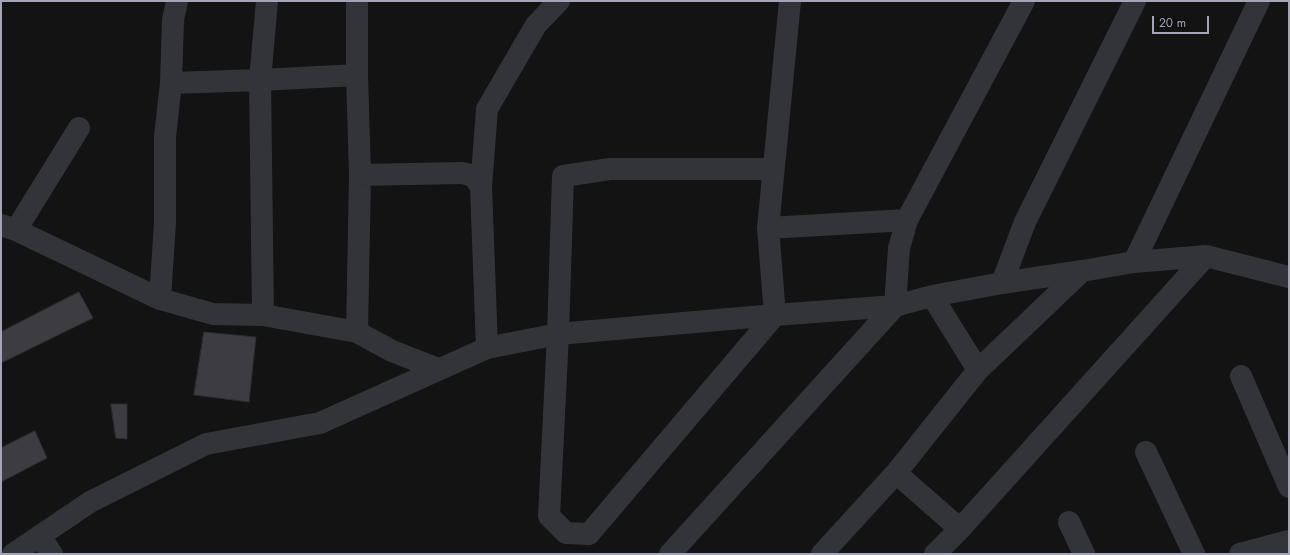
<!DOCTYPE html>
<html>
<head>
<meta charset="utf-8">
<style>
	body { margin:0 }
	#map { position:relative; width:1290px; height:555px; overflow:hidden; background:#131314; font-family:Jost,sans-serif }
	canvas { display:block }
	.frame { position:absolute; inset:0; border:2px solid #a3a5b6; pointer-events:none }
	.scale { position:absolute; left:1152px; top:16px; width:57px; height:18px; box-sizing:border-box; border:2px solid #a3a5b6; border-top:0; padding-left:5px; font-size:12px; line-height:14px; white-space:nowrap; color:#a3a5b6; -webkit-text-stroke:3px #0e0e0f; paint-order:stroke }
</style>
</head>
<body>
<div id="map">
<canvas width="1290" height="555"></canvas>
<div class="frame"></div>
<div class="scale">20 m</div>
</div>
<script>
const c = document.querySelector('canvas').getContext('2d');
c.lineJoin = 'round';
function fillPath(path, color) { c.fillStyle = color; c.fill(path, 'evenodd'); }
function strokePath(path, color, width, dash) { c.strokeStyle = color; c.lineWidth = width; c.lineCap = dash ? 'butt' : 'round'; c.setLineDash(dash || []); c.stroke(path); }
const building = new Path2D(`
	M79 292 93 318 1 363V332Z
	M204 332 256 337 249 402 194 395Z
	M111 404H127V439L116 438Z
	M35 431 47 458 1 482V448Z`);
fillPath(building, '#3c3c42');
strokePath(building, '#2d2c31', 1);
strokePath(new Path2D(`
	M171 83 260 80 357 75
	M773 169H610L563 176 558 334 549 516 566 533 589 534 775 315 768 228 790 1
	M360 175 462 173 474 176 481 187 487 348
	M481 187 487 109 536 25 559 1
	M1 225 16 230 160 299 213 314 263 315 357 332 392 351 438 369
	M768 228 907 220
	M16 230 79 128
	M1134 262 1259 1
	M1002 283 1025 222 1135 1
	M932 296 978 370
	M160 299 165 223V137L171 83 173 20 177 1
	M263 315 260 80 267 1
	M357 332 360 175 357 75V1
	M1241 376 1289 487
	M1146 452 1194 554
	M896 473 960 529
	M1069 522 1084 554
	M40 536 52 554
	M13 554 90 502 206 444 320 423 487 348 558 334 775 315 895 306 932 296 1002 283 1082 271 1134 262 1206 256 1289 277
	M670 554 895 306 899 248 907 220 1024 1
	M822 554 896 473 978 370 1082 271
	M935 554 960 529 1206 256
	M1240 554 1289 541`), '#33333a', 22);
</script>
</body>
</html>
